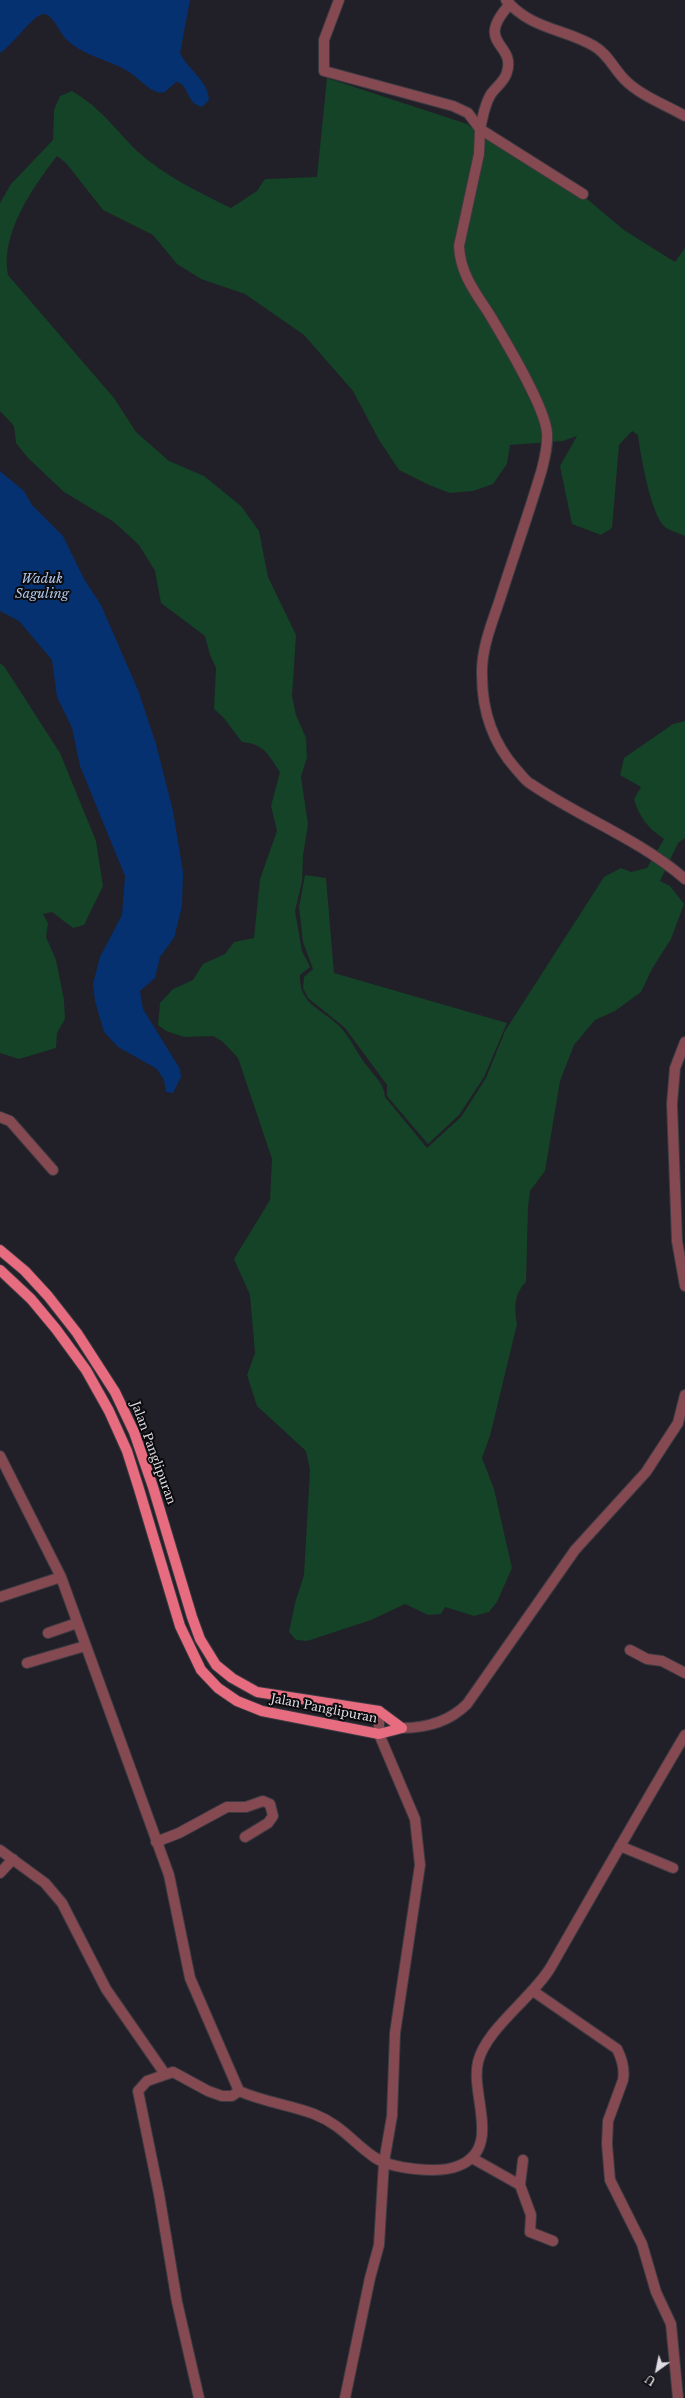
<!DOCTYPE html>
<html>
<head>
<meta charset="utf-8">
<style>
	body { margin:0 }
	#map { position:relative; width:685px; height:2398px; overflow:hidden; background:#211f27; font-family:"Libre Baskerville",serif }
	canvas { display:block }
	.north { position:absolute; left:637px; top:2350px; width:40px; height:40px; -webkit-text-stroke:3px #0b0a0d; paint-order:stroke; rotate:213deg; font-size:11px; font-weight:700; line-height:16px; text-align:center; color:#dfdde3 }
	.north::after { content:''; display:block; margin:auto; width:14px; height:18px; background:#dfdde3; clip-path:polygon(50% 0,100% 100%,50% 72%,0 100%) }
</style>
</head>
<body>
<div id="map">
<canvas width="685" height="2398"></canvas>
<div class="north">U</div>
</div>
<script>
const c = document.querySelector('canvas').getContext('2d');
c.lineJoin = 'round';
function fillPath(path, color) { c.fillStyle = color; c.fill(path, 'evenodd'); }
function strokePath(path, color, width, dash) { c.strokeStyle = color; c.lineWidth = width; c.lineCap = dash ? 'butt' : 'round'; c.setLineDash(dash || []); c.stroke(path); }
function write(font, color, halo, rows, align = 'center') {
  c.font = font + ' "Libre Baskerville",serif'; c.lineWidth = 4; c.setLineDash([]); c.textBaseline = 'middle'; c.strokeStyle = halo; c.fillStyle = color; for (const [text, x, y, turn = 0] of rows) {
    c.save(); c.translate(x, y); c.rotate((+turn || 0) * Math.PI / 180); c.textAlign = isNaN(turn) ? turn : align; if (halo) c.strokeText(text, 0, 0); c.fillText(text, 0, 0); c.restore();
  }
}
fillPath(new Path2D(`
	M327 78 467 124 481 135 587 199 624 230 675 262 685 248V536C679 533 670 531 665 527 651 516 640 453 638 435L632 431 619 445 612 528 601 535 572 524 560 466 577 436 563 441 510 445 507 464 493 484 473 491 450 493 429 485 399 470 379 440 353 391 304 335 245 294 201 279 177 264 153 235 103 210 66 163 57 156C33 187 0 234 8 275L114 398 136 432 169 461 204 476 241 506 259 531 268 577 296 635 292 696 296 715 306 738 307 757 301 777 308 824 303 856 302 882 295 911 302 951 310 967 300 975C299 1007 325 1009 343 1030 352 1041 358 1055 367 1066 375 1077 384 1083 385 1097L427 1148 461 1117 486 1078 505 1031 604 877 621 868 631 872 647 868 664 839C648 828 639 817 634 799L641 787 620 775 624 758 673 724 685 721V838L678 843 660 881 670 886 684 904 671 939 652 969 641 992 615 1011 595 1020 574 1045 560 1081 545 1171 530 1191 528 1208 526 1282C514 1294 514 1308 517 1324L490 1436 482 1458 494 1489 512 1568 497 1602 489 1612 474 1616 445 1607 441 1614 428 1615 405 1604 371 1620 307 1641 296 1640 289 1632 295 1603 304 1575 310 1470 306 1451 257 1406 247 1375 255 1353 250 1295 234 1259 270 1200 272 1159 238 1058 223 1042 213 1036 184 1037 166 1031 158 1025 160 1003 173 989 193 980 203 964 225 954 234 942 254 938 260 879 277 831 271 806 280 772C268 754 264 744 242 742L223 717 214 709 216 668 210 655 205 636 161 603 155 571 139 545 114 522 64 492 28 458 16 443 14 426 0 411V203L11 184 53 140 54 110 60 96 72 91C101 108 114 128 137 151 165 176 198 192 231 208L257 191 265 179 317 177Z
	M0 663 4 666 60 753 96 841 103 886 84 925 73 928 52 912 43 914 48 923 46 937 56 960 64 1000 65 1019 57 1033 56 1048 19 1059 0 1053Z
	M305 875 326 878 334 973 507 1023 484 1077 459 1115 428 1144 387 1096V1085L345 1028 308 998 303 988 304 977 313 969 303 942 299 907Z`), '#144327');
fillPath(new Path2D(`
	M0 0H190L180 53C188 70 208 80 209 100L202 107C185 103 190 84 176 82L165 92C153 96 139 78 129 72 109 59 85 57 67 40 60 34 53 13 43 14 32 16 12 46 0 53Z
	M0 471 24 491 32 505 63 536 84 579 101 605 138 690 156 744 173 811 183 872 182 906 174 938 160 957 155 978 140 991 143 1009 180 1069 181 1077 173 1093 166 1092 164 1080 157 1069 118 1047 104 1032 95 1001 93 984 100 957 122 915 125 876 80 766 72 728 57 697 52 660 19 621 0 611Z`), '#053171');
const minor = new Path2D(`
	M339 0 324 40V71L453 106 468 113 480 129 479 154 459 246C460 272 474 291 488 312 503 337 545 406 547 433 548 445 545 457 542 469 529 513 514 555 500 599 492 623 481 649 482 675 482 710 493 743 516 769 521 774 525 781 531 784 581 818 639 839 685 879
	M506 0C532 30 563 28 594 46 608 54 614 69 625 80 641 96 666 105 685 116
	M510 4C473 45 516 42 507 72 505 81 496 87 491 94 484 105 483 117 480 129L583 194
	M685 1042 675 1068 672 1104 677 1241 685 1286
	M0 1117 10 1121 53 1170
	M0 1456 61 1577 169 1875 190 1978 239 2091C264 2102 290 2105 314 2114 342 2125 352 2142 374 2157 391 2169 439 2174 458 2166 503 2149 470 2095 478 2062 486 2028 535 1996 552 1965 596 1888 640 1811 685 1735
	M0 1597 61 1577
	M48 1633 77 1623
	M630 1650 647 1659 662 1661 685 1673
	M27 1663 85 1646
	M402 1728C427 1728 449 1722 467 1704L575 1550 646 1472 678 1423 685 1395
	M156 1842 179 1833 227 1807H246L263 1801 270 1804 273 1816 268 1823 245 1837
	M620 1846 673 1868
	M0 1850 45 1883 62 1903 106 1989 165 2074
	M0 1873 13 1859
	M533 1991 617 2049C622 2059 625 2069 623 2080L608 2121 607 2144 610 2180 642 2244 656 2292 671 2324 678 2398
	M472 2158 520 2185 523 2160
	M520 2185 531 2215 530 2232 553 2241
	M199 2398 177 2302 159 2194 138 2091 147 2081 173 2072 208 2091 222 2096H232L239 2091
	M345 2398 370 2278 379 2245 384 2162 392 2116 395 2033 420 1865 415 1819 379 1734V1711`);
const major = new Path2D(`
	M0 1250 25 1271 48 1296 77 1333 115 1392 134 1432 153 1487 192 1617 200 1639 216 1665 232 1678 257 1692 379 1711 402 1728
	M0 1270 31 1299 56 1329 86 1370 109 1411 127 1451 139 1489 180 1626 201 1670 218 1688 237 1701 262 1711 379 1734 402 1728`);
strokePath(minor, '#3c3a41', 12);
strokePath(major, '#3c3a41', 12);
strokePath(minor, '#844951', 10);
strokePath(major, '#e76c80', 10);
write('12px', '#dfdde3', '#0b0a0d', [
	["Jalan Panglipuran",153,1453,70],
	["Jalan Panglipuran",324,1709,11]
]);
write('italic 13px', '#aec6ec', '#0b0a0d', [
	["Waduk",42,579],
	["Saguling",42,594]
]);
</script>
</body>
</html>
